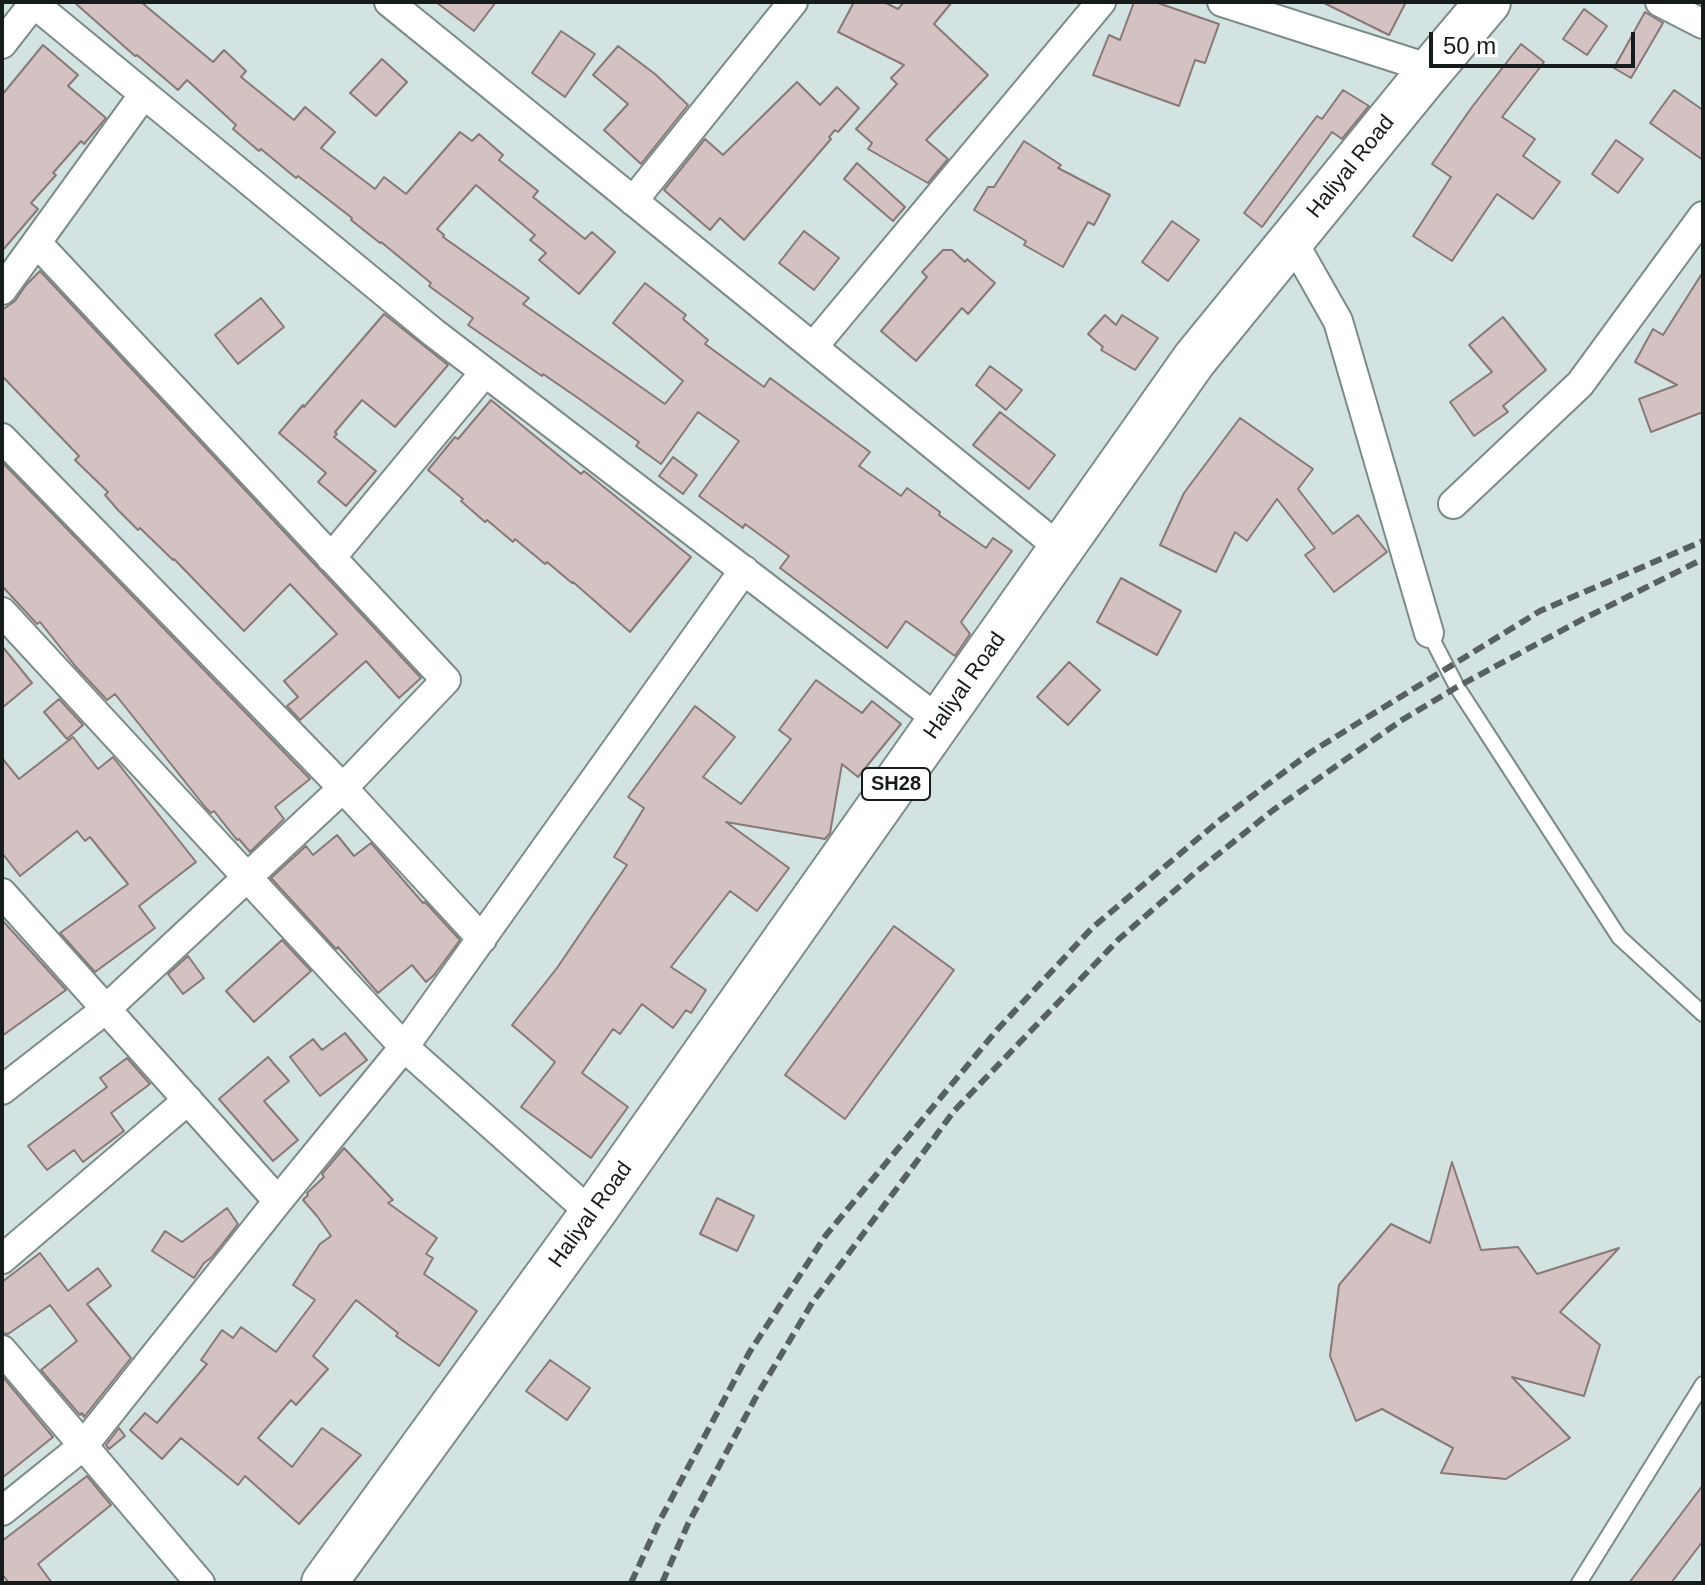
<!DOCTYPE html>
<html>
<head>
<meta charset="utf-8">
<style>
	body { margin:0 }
	#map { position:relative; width:1705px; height:1585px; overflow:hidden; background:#d2e3e1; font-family:Arial,sans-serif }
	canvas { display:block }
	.frame { position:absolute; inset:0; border:4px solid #161c1c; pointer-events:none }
	.scale { position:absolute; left:1429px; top:32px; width:206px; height:36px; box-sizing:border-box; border:4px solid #161c1c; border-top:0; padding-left:10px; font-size:24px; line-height:28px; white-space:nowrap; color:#161c1c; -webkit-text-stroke:6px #fff; paint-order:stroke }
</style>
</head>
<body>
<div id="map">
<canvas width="1705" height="1585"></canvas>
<div class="frame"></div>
<div class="scale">50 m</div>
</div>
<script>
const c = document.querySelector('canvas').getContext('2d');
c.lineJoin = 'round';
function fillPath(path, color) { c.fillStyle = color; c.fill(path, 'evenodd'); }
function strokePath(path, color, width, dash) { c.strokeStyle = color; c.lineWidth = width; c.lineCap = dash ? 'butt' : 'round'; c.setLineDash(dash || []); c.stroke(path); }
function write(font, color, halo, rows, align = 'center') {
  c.font = font + ' Arial,sans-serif'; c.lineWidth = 6; c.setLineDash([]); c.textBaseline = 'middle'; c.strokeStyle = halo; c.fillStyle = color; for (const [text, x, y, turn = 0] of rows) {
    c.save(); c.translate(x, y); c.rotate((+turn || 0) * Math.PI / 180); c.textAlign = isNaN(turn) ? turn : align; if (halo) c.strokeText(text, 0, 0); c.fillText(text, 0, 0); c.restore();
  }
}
const building = new Path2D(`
	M74 2H141L213 62 224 50 246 71 241 77 294 120 305 107 335 132 321 148 375 189 384 177 406 194 460 132 472 141 479 134 503 155 499 160 538 191 533 197 585 239 592 232 615 252 579 294 539 260 546 253 530 240 535 235 476 185 437 229 444 235 443 237 529 298 523 304 665 404 683 381 613 323 645 283 686 315 683 319 708 340 705 344 764 387 770 378 870 452 859 466 901 496 907 488 940 512 939 515 986 548 993 538 1012 551 961 622 970 634 955 656 906 621 887 648 780 568 789 556 745 524 743 528 699 496 739 441 698 412 661 464 636 446 639 442 578 398 543 374 542 376 468 325 473 318 429 286 431 283 381 242 380 243 351 220 352 218 298 176 296 178 261 149 259 151 233 129 236 125 187 80 178 90 137 55 135 56Z
	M436 2H496L474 31Z
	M854 2H884L898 9 904 2H952L934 24 988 75 926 140 948 159 928 183 868 149 872 143 856 129 897 84 891 78 904 65 838 32Z
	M1134 2H1155L1219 24 1205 63 1195 60 1179 106 1093 75 1109 35 1120 40Z
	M1322 2H1406L1389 35Z
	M1584 9 1607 26 1587 55 1563 39Z
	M1645 12 1663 23 1631 78 1614 68Z
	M561 31 595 54 565 97 532 73Z
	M1521 44 1544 62 1502 117 1535 139 1523 156 1560 182 1533 219 1497 194 1452 261 1413 236 1451 177 1432 164 1472 107Z
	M43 45 78 75 68 86 106 118 84 144 81 141 53 173 56 175 31 203 38 209 2 251V95Z
	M618 46 655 74 688 105 641 164 604 130 628 104 593 75Z
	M382 59 407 82 376 116 350 93Z
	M797 82 820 105 837 87 859 108 838 132 835 130 829 137 831 139 744 240 720 218 710 230 664 190 705 139 723 155Z
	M1343 90 1369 106 1342 139 1332 132 1262 227 1244 213 1317 116 1322 119Z
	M1674 90 1703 110V160L1650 123Z
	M1616 140 1643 159 1618 193 1592 174Z
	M1024 141 1061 165 1058 168 1110 195 1094 225 1088 222 1063 267 1024 245 1026 241 974 210 988 187H994Z
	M857 163 905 207 893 221 844 179Z
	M1172 221 1199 240 1168 281 1142 262Z
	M804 231 839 258 814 290 779 263Z
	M943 250H952L965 262 967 259 995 283 968 314 962 308 916 361 881 331 927 277 922 272Z
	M40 271 421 678 399 698 366 661 300 720 287 706 298 697 284 681 337 634 290 584 244 631 174 559 173 560 140 528 138 530 118 510 105 495 108 492 75 460 79 456 2 376V310L15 301 26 285Z
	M1703 272V412L1651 432 1639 399 1677 385 1635 362 1653 329 1663 335Z
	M261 298 284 327 238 364 215 335Z
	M384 314 448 365 395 427 362 400 335 432 337 434 334 437 376 471 346 506 318 482 326 473 279 433 303 405 304 407Z
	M1105 315 1116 325 1122 315 1158 338 1135 370 1101 350 1103 347 1088 334Z
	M1503 317 1546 370 1503 406 1508 412 1474 436 1450 402 1492 372 1469 345Z
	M990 366 1022 390 1006 410 976 385Z
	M491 400 581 474 584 471 691 557 630 632 573 582 572 583 547 562 545 564 515 539 513 542 487 520 485 522 461 501 463 499 428 470 455 437 458 439Z
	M1000 412 1055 455 1029 489 973 445Z
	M1240 418 1313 469 1298 489 1333 534 1358 515 1387 552 1334 592 1305 555 1315 548 1277 499 1247 541 1235 532 1216 572 1160 545 1184 493Z
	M673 457 697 475 683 494 659 476Z
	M2 462 310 779 275 807 284 819 250 852 239 839 237 840 214 811 211 813 206 808 115 694 107 700 76 667 40 622 37 624 2 586Z
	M1121 578 1181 611 1157 655 1097 622Z
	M2 646 32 683 2 708Z
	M1069 662 1100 690 1068 725 1037 697Z
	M816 680 862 713 872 701 901 724 858 777 842 764 830 833 825 839 726 822 789 868 757 911 730 891 671 967 706 990 691 1013 686 1010 673 1028 642 1004 620 1034 613 1029 582 1073 628 1107 591 1158 521 1107 555 1062 512 1025 557 968 627 865 614 857 644 808 628 797 695 706 735 737 703 777 741 804 791 739 779 730Z
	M59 699 83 725 67 739 44 712Z
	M73 737 98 769 113 757 196 862 139 906 155 928 95 972 60 933 128 884 90 837 85 841 77 831 20 876 2 853V758L19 779Z
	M337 835 354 856 371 843 423 903 425 902 460 940 434 975 426 982 412 965 378 993 338 947 336 949 271 878 306 846 313 855Z
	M2 920 66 990 2 1036Z
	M894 926 954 970 845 1119 785 1075Z
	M282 940 311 971 254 1022 226 991Z
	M188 956 204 978 183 994 168 974Z
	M345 1033 367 1060 320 1096 290 1057 313 1039 322 1050Z
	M268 1057 289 1081 264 1101 298 1140 273 1161 219 1099Z
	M127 1058 150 1084 111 1113 124 1131 83 1162 74 1150 47 1170 28 1146 107 1087 100 1078Z
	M344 1148 393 1200 388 1203 437 1238 426 1254 433 1258 424 1274 477 1311 439 1366 396 1336 398 1333 356 1300 313 1356 328 1369 296 1405 291 1400 258 1438 292 1467 322 1428 361 1455 299 1524 245 1476 238 1485 181 1438 162 1459 130 1430 145 1413 157 1423 207 1364 201 1360 222 1330 233 1338 241 1327 276 1352 315 1300 293 1285 320 1244 331 1236 317 1216 303 1200 308 1195 307 1193 324 1177 322 1174Z
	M1452 1162 1481 1250 1518 1247 1537 1274 1619 1248 1560 1312 1600 1345 1584 1396 1512 1377 1570 1438 1506 1479 1441 1473 1453 1448 1382 1409 1356 1421 1330 1356 1339 1285 1391 1224 1430 1243Z
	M717 1198 754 1216 737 1251 700 1234Z
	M227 1208 238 1224 212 1257 204 1263 194 1278 152 1251 165 1231 182 1242Z
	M40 1253 68 1291 98 1268 111 1286 87 1304 131 1358 84 1417 82 1413 80 1415 41 1370 77 1341 50 1305 8 1334 2 1333V1282Z
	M550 1360 590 1388 567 1420 526 1391Z
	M2 1376 53 1437 2 1478Z
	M119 1428 125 1436 109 1449 106 1445Z
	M87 1476 111 1505 38 1564 52 1583H9L2 1574V1541Z
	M1703 1485V1541L1671 1583H1629Z`);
fillPath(building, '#d3c2c1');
strokePath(building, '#887877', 2);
const lane = new Path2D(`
	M1429 633 1457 687 1619 937 1703 1014
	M1579 1583 1703 1384`);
const street = new Path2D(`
	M32 2 434 333 940 721
	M389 2 1061 549
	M1222 2 1431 69
	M1660 2 1703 24
	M2 44 34 3
	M633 201 793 2
	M1292 240 1338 321 1429 633
	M2 290 144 94
	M813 347 1101 2
	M2 438 343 788 482 939
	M1453 504 1580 384 1703 216
	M331 558 485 372
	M2 612 404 1047 592 1214
	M2 893 278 1201
	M2 1090 106 1009 343 788 446 680 37 243
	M2 1259 188 1100
	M2 1350 200 1583
	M2 1511 83 1446 278 1201 404 1047 744 570`);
const primary = new Path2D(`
	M324 1583 592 1214 1194 360 1423 79 1488 2`);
strokePath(lane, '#7b8b89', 18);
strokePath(street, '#7b8b89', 32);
strokePath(primary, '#7b8b89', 48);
strokePath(lane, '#fff', 14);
strokePath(street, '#fff', 28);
strokePath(primary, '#fff', 44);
strokePath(new Path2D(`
	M631 1583 659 1522 749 1353 826 1235 997 1030 1092 928 1220 820 1311 752 1540 611 1703 541
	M662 1583 688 1524 756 1397 812 1303 954 1111 1119 939 1196 872 1272 811 1402 720 1457 687 1585 618 1703 559`), '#576160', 6, [12, 6]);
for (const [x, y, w] of [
	[896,784,68]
]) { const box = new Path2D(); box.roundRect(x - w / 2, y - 16, w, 32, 6); c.fillStyle = '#fff'; c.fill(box); strokePath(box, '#161c1c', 2); }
write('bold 20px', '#161c1c', null, [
	["SH28",896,784]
]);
write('22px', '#161c1c', '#fff', [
	["Haliyal Road",1351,167,-51],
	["Haliyal Road",965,686,-55],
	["Haliyal Road",591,1215,-54]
]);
</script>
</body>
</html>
